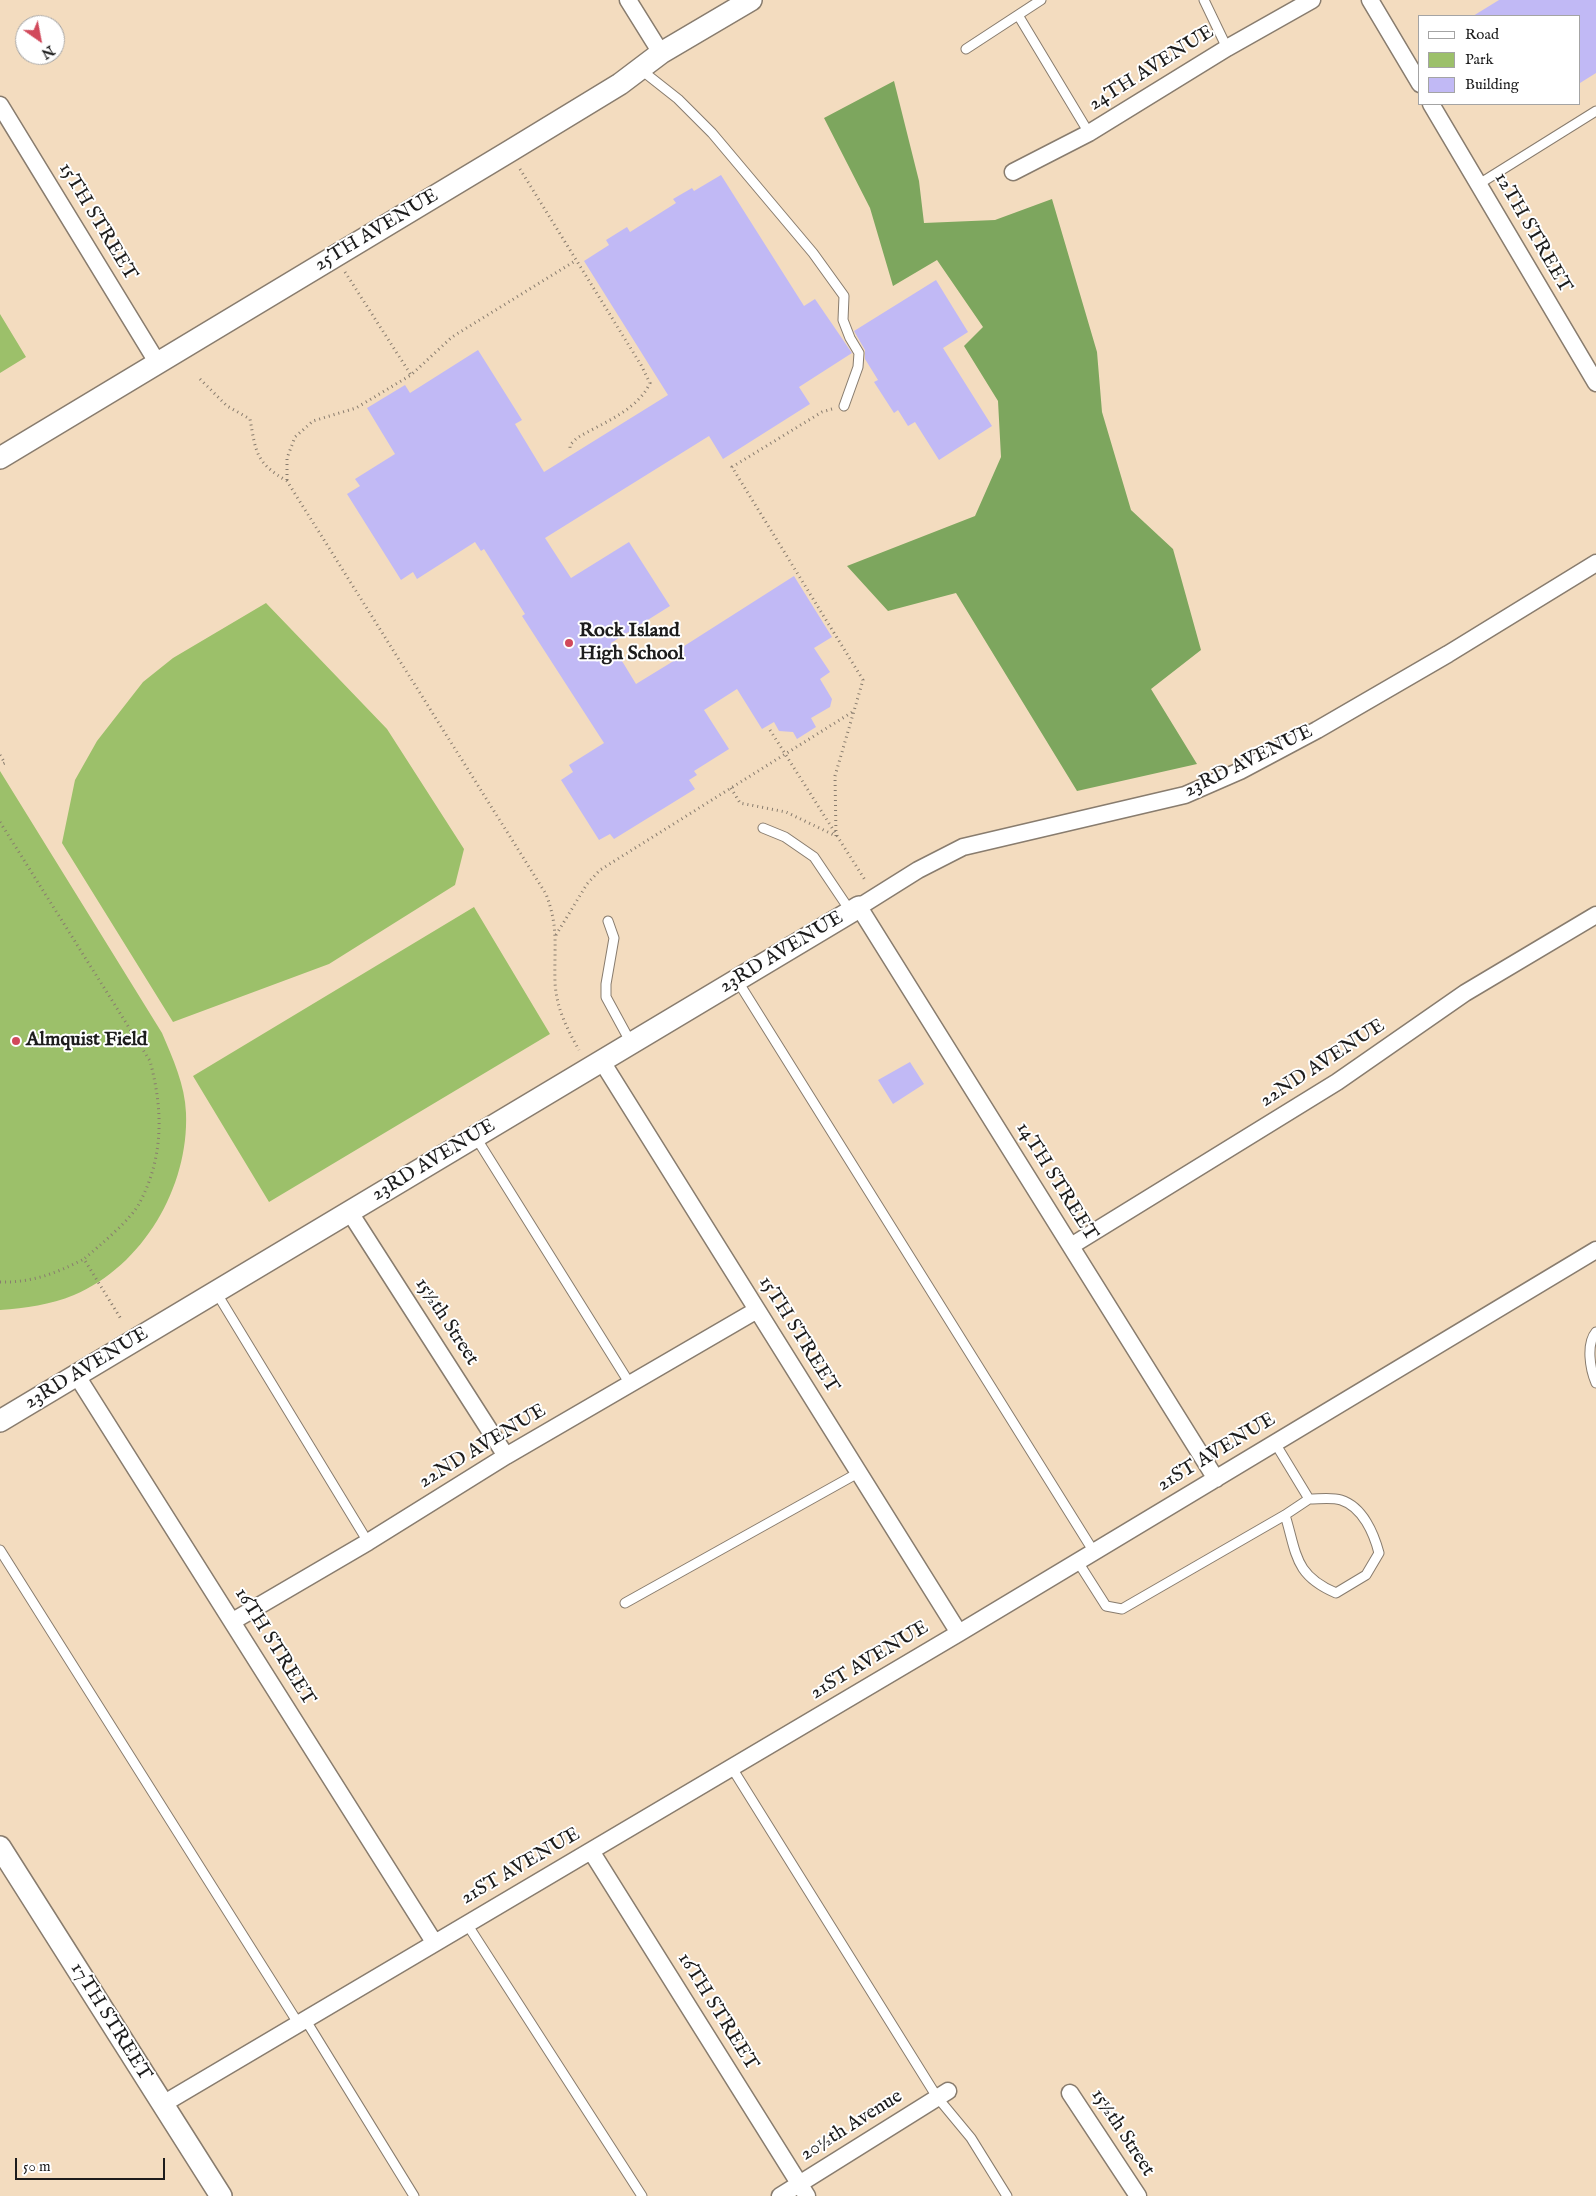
<!DOCTYPE html>
<html>
<head>
<meta charset="utf-8">
<style>
	body { margin:0 }
	#map { position:relative; width:1596px; height:2196px; overflow:hidden; background:#f3dcbf; font-family:"IM FELL English",serif }
	canvas { display:block }
	.legend { position:absolute; left:1418px; top:15px; width:162px; height:90px; box-sizing:border-box; background:#fff; border:1px solid #a4a4a4; margin:0; padding:6px 9px; list-style:none; font-size:15px; color:#1c1c1c }
	.legend li { display:flex; align-items:center; gap:10px; height:25px }
	.legend b { width:25px; border:1px solid #a4a4a4 }
	.north { position:absolute; left:15px; top:15px; width:50px; height:50px; box-sizing:border-box; background:#fff; border:1px solid #a4a4a4; border-radius:50%; rotate:147deg; font-size:14px; font-weight:700; line-height:20px; text-align:center; color:#1c1c1c }
	.north::after { content:''; display:block; margin:auto; width:18px; height:22px; background:#d1495b; clip-path:polygon(50% 0,100% 100%,50% 72%,0 100%) }
	.scale { position:absolute; left:15px; top:2158px; width:150px; height:22px; box-sizing:border-box; border:2px solid #1c1c1c; border-top:0; padding-left:6px; font-size:15px; line-height:18px; white-space:nowrap; color:#1c1c1c; -webkit-text-stroke:4px #fff; paint-order:stroke }
</style>
</head>
<body>
<div id="map">
<canvas width="1596" height="2196"></canvas>
<ul class="legend">
<li><b style="height:6px;background:#fff"></b>Road</li>
<li><b style="height:14px;background:#9cc06a"></b>Park</li>
<li><b style="height:14px;background:#c1b9f5"></b>Building</li>
</ul>
<div class="north">N</div>
<div class="scale">50 m</div>
</div>
<script>
const c = document.querySelector('canvas').getContext('2d');
c.lineJoin = 'round';
function fillPath(path, color) { c.fillStyle = color; c.fill(path, 'evenodd'); }
function strokePath(path, color, width, dash) { c.strokeStyle = color; c.lineWidth = width; c.lineCap = dash ? 'butt' : 'round'; c.setLineDash(dash || []); c.stroke(path); }
function write(font, color, halo, rows, align = 'center') {
  c.font = font + ' "IM FELL English",serif'; c.lineWidth = 4; c.setLineDash([]); c.textBaseline = 'middle'; c.strokeStyle = halo; c.fillStyle = color; for (const [text, x, y, turn = 0] of rows) {
    c.save(); c.translate(x, y); c.rotate((+turn || 0) * Math.PI / 180); c.textAlign = isNaN(turn) ? turn : align; if (halo) c.strokeText(text, 0, 0); c.fillText(text, 0, 0); c.restore();
  }
}
fillPath(new Path2D(`
	M0 314 26 357 0 373Z
	M266 603 387 729 464 849 455 885 329 964 173 1022 62 843 75 780 97 741 143 682 173 658Z
	M0 771 162 1033C173 1059 185 1085 186 1113 189 1187 143 1266 74 1295 50 1305 26 1308 0 1310Z
	M474 907 550 1034 269 1202 193 1076Z`), '#9cc06a');
fillPath(new Path2D(`
	M894 81 919 181 924 223 995 220 1052 199 1097 352 1102 412 1131 510 1173 549 1201 650 1151 689 1197 764 1077 791 956 593 888 611 847 566 975 516 1001 457 998 401 964 346 983 327 937 260 893 286 870 208 824 118Z`), '#7da65e');
fillPath(new Path2D(`
	M1499 0H1596V73L1580 83V16H1473Z
	M721 175 804 306 815 299 852 353 799 387 810 404 723 459 709 436 545 538 571 578 629 542 670 606 611 643 636 684 685 654 681 648 794 576 832 637 814 648 830 672 820 679 832 699 830 707 811 718 816 727 797 739 793 732 779 731 774 722 762 729 737 689 704 710 729 749 694 771 697 775 689 780 695 789 614 839 610 834 599 840 561 780 573 772 569 765 604 743 522 616 525 614 484 549 481 551 475 542 417 579 413 572 401 580 347 494 360 486 355 479 395 454 367 408 405 385 410 393 478 350 522 420 515 424 544 472 668 395 584 261 609 245 606 240 627 227 630 232 676 203 673 199 692 188 694 191Z
	M936 280 968 332 943 348 992 426 939 460 915 422 908 426 898 410 894 413 874 382 878 380 865 359V350L854 331Z
	M910 1062 924 1084 893 1104 878 1080Z`), '#c1b9f5');
const service = new Path2D(`
	M1204 0 1227 48
	M1018 15 1089 133
	M966 49 1041 0
	M640 69 678 99 712 133 813 253 844 296 843 320 850 338 859 353 858 367 844 406
	M1479 184 1596 111
	M763 828 785 837 814 857 851 912
	M608 921 614 938 606 984V997L631 1043
	M737 980 1094 1552
	M475 1136 630 1384
	M216 1292 368 1542
	M1596 1332C1586 1344 1590 1369 1596 1383
	M1285 1515C1297 1554 1294 1575 1336 1593L1366 1575 1379 1553C1374 1534 1363 1507 1341 1500 1332 1497 1319 1499 1309 1499
	M0 1550 298 2023
	M1078 1562 1106 1606 1122 1609 1285 1515 1309 1499 1275 1443
	M625 1603 858 1473
	M732 1768 937 2097 971 2138 1007 2196
	M467 1924 642 2196
	M305 2019 414 2196`);
const minor = new Path2D(`
	M628 0 661 53
	M1370 0 1420 84
	M1431 104 1596 383
	M0 105 157 362
	M1013 172 1089 133 1227 48 1312 0
	M601 1060 959 1633
	M349 1211 506 1456
	M1071 1246 1337 1082 1465 993 1596 915
	M77 1376 434 1942
	M1216 1479 859 907 918 870 963 847 1185 795 1240 771 1317 730 1448 654 1596 563
	M233 1621 368 1542 506 1456 757 1310
	M591 1851 807 2196
	M1070 2093 1138 2196
	M163 2104 959 1633 1596 1250
	M780 2196 948 2091`);
const tertiary = new Path2D(`
	M0 458 510 151 620 84 661 53 751 0
	M0 1421 859 907
	M0 1847 221 2196`);
strokePath(service, '#887c6e', 11);
strokePath(minor, '#887c6e', 19);
strokePath(tertiary, '#887c6e', 24);
strokePath(new Path2D(`
	M520 169 641 365 650 383C637 411 602 423 577 438L570 445V451
	M345 272 411 375
	M200 379 227 406 250 419C256 453 256 463 287 481L546 894C559 928 554 947 555 982 556 1007 567 1029 579 1050
	M832 409 822 412 732 467 863 680 835 776 836 836
	M287 480V458L295 437 313 421 356 408 411 375 452 337 575 261
	M770 730 865 880
	M0 755 5 763 0 765
	M731 788 740 803 786 812 836 836
	M0 822 150 1061C163 1109 164 1156 140 1202 132 1219 99 1246 84 1259L121 1319
	M556 935 587 884 600 870 854 711
	M0 1282C31 1283 57 1273 84 1259`), '#887c6e', 3, [1, 4]);
strokePath(service, '#fff', 9);
strokePath(minor, '#fff', 16);
strokePath(tertiary, '#fff', 21);
for (const [x, y, r, color] of [
	[569,643,5,"#d1495b"],
	[16,1041,5,"#d1495b"]
]) { const dot = new Path2D(); dot.arc(x, y, r, 0, 2 * Math.PI); c.fillStyle = color; c.fill(dot); strokePath(dot, '#fff', 2); }
write('20px', '#1c1c1c', '#fff', [
	["24TH AVENUE",1152,69,-32],
	["15TH STREET",97,222,59],
	["25TH AVENUE",377,231,-31],
	["12TH STREET",1532,233,60],
	["23RD AVENUE",1249,762,-26],
	["23RD AVENUE",782,953,-31],
	["22ND AVENUE",1323,1064,-33],
	["23RD AVENUE",434,1161,-31],
	["14TH STREET",1056,1182,58],
	["15½th Street",446,1322,57],
	["15TH STREET",798,1335,58],
	["23RD AVENUE",87,1369,-31],
	["22ND AVENUE",483,1447,-31],
	["21ST AVENUE",1217,1453,-31],
	["16TH STREET",274,1647,58],
	["21ST AVENUE",870,1661,-31],
	["21ST AVENUE",521,1867,-30],
	["16TH STREET",717,2012,58],
	["17TH STREET",110,2022,58],
	["20½th Avenue",852,2126,-32],
	["15½th Street",1122,2133,57]
]);
write('bold 20px', '#1c1c1c', '#fff', [
	["Rock Island",579,632],
	["High School",579,655],
	["Almquist Field",26,1041]
], 'left');
</script>
</body>
</html>
